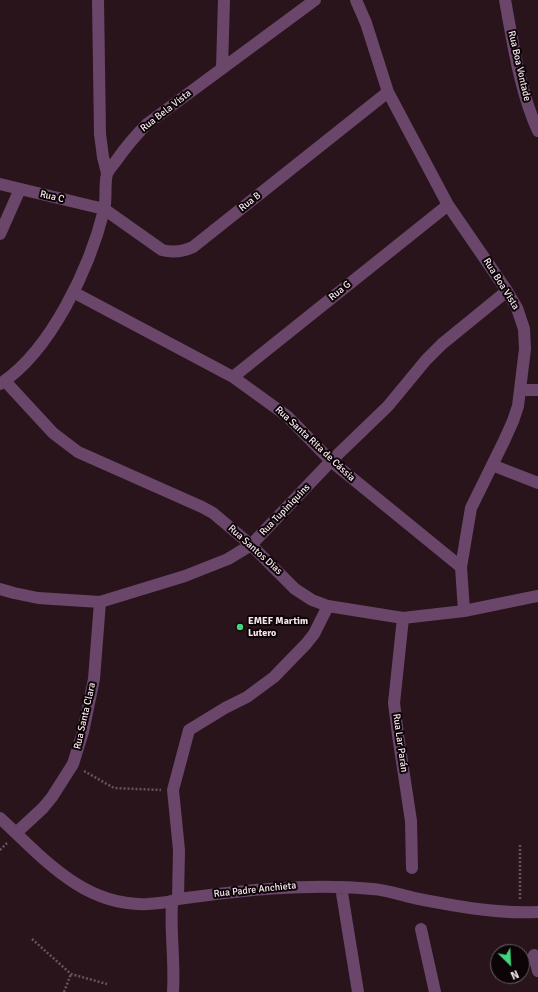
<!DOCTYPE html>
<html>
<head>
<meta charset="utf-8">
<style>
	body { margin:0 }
	#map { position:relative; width:538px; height:992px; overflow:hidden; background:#2a141c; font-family:Signika,sans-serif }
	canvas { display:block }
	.north { position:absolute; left:490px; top:944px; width:40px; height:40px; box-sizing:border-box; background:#0c0407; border:1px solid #6a5f63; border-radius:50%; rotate:156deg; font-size:11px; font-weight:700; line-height:16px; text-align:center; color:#f7e7ec }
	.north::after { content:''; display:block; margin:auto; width:14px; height:18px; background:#43d77b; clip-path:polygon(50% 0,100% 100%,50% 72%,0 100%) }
</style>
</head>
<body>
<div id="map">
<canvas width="538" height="992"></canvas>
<div class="north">N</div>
</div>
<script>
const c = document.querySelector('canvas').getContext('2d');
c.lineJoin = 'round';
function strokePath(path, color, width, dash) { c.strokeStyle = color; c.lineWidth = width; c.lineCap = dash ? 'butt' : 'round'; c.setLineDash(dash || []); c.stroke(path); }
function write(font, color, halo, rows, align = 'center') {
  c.font = font + ' Signika,sans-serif'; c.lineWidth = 4; c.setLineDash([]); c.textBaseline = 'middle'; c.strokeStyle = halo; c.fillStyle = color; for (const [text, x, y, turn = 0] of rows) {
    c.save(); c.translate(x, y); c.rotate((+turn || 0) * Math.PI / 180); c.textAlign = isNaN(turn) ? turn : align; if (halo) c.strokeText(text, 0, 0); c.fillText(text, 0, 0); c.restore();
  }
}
strokePath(new Path2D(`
	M84 771 114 788 161 790
	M520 845V900
	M0 850 7 843
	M32 939 71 974 107 984
	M64 992 71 974`), '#68545b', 2.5, [2, 2]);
strokePath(new Path2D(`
	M98 0 100 134 103 157 107 173
	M356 0 366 23 388 92 448 205 507 291 517 308 524 329 525 349 518 406 513 421 504 441 471 508 461 567 464 611
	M505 0C513 43 520 92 538 131
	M222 69 224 0
	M0 184 104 209 162 250C173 253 182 252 193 247L388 92
	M0 234 20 189
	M73 292 233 377 287 416 331 461 461 567
	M233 377 448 205
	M5 381 53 433 78 452 202 507 213 513 251 545 295 589 312 600 328 606 403 618 464 611 538 596
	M0 384C51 351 90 267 104 210 107 198 104 185 107 174 109 169 113 165 116 161 125 148 135 136 147 124L315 0
	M520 390H538
	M492 465 538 483
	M0 589 14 593 38 598 100 602 185 576 228 559 251 545 331 461 388 406 426 360 442 344 507 291
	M403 618 394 703 398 735 411 821 412 868
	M0 818C43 858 84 907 148 904 159 903 169 903 178 899 244 890 307 883 373 889 387 890 401 895 414 898 455 906 496 914 538 912
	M16 833 43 808 52 797 73 764 83 732 94 679 100 602
	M341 887 358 992
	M178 899 179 850 173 790 189 730 225 708 247 697 274 677 306 644 314 634 328 606
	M172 902C170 932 175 962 173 992
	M421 929 435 992
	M534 955 538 971`), '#6b466b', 12);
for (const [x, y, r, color] of [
	[240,627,4,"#43d77b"]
]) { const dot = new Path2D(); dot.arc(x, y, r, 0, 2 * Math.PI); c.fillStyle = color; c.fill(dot); strokePath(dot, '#0c0407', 1.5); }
write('10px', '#f7e7ec', '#0c0407', [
	["Rua Boa Vontade",519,66,77],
	["Rua Bela Vista",166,111,-38],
	["Rua C",52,197,13],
	["Rua B",250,202,-38],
	["Rua Boa Vista",501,284,58],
	["Rua G",340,291,-39],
	["Rua Santa Rita de Cássia",315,444,43],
	["Rua Tupiniquins",285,510,-46],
	["Rua Santos Dias",255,550,42],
	["Rua Santa Clara",85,716,-77],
	["Rua Lar Parán",400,743,82],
	["Rua Padre Anchieta",255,890,-6]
]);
write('bold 10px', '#f7e7ec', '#0c0407', [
	["EMEF Martim",248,621],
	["Lutero",248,633]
], 'left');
</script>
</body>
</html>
